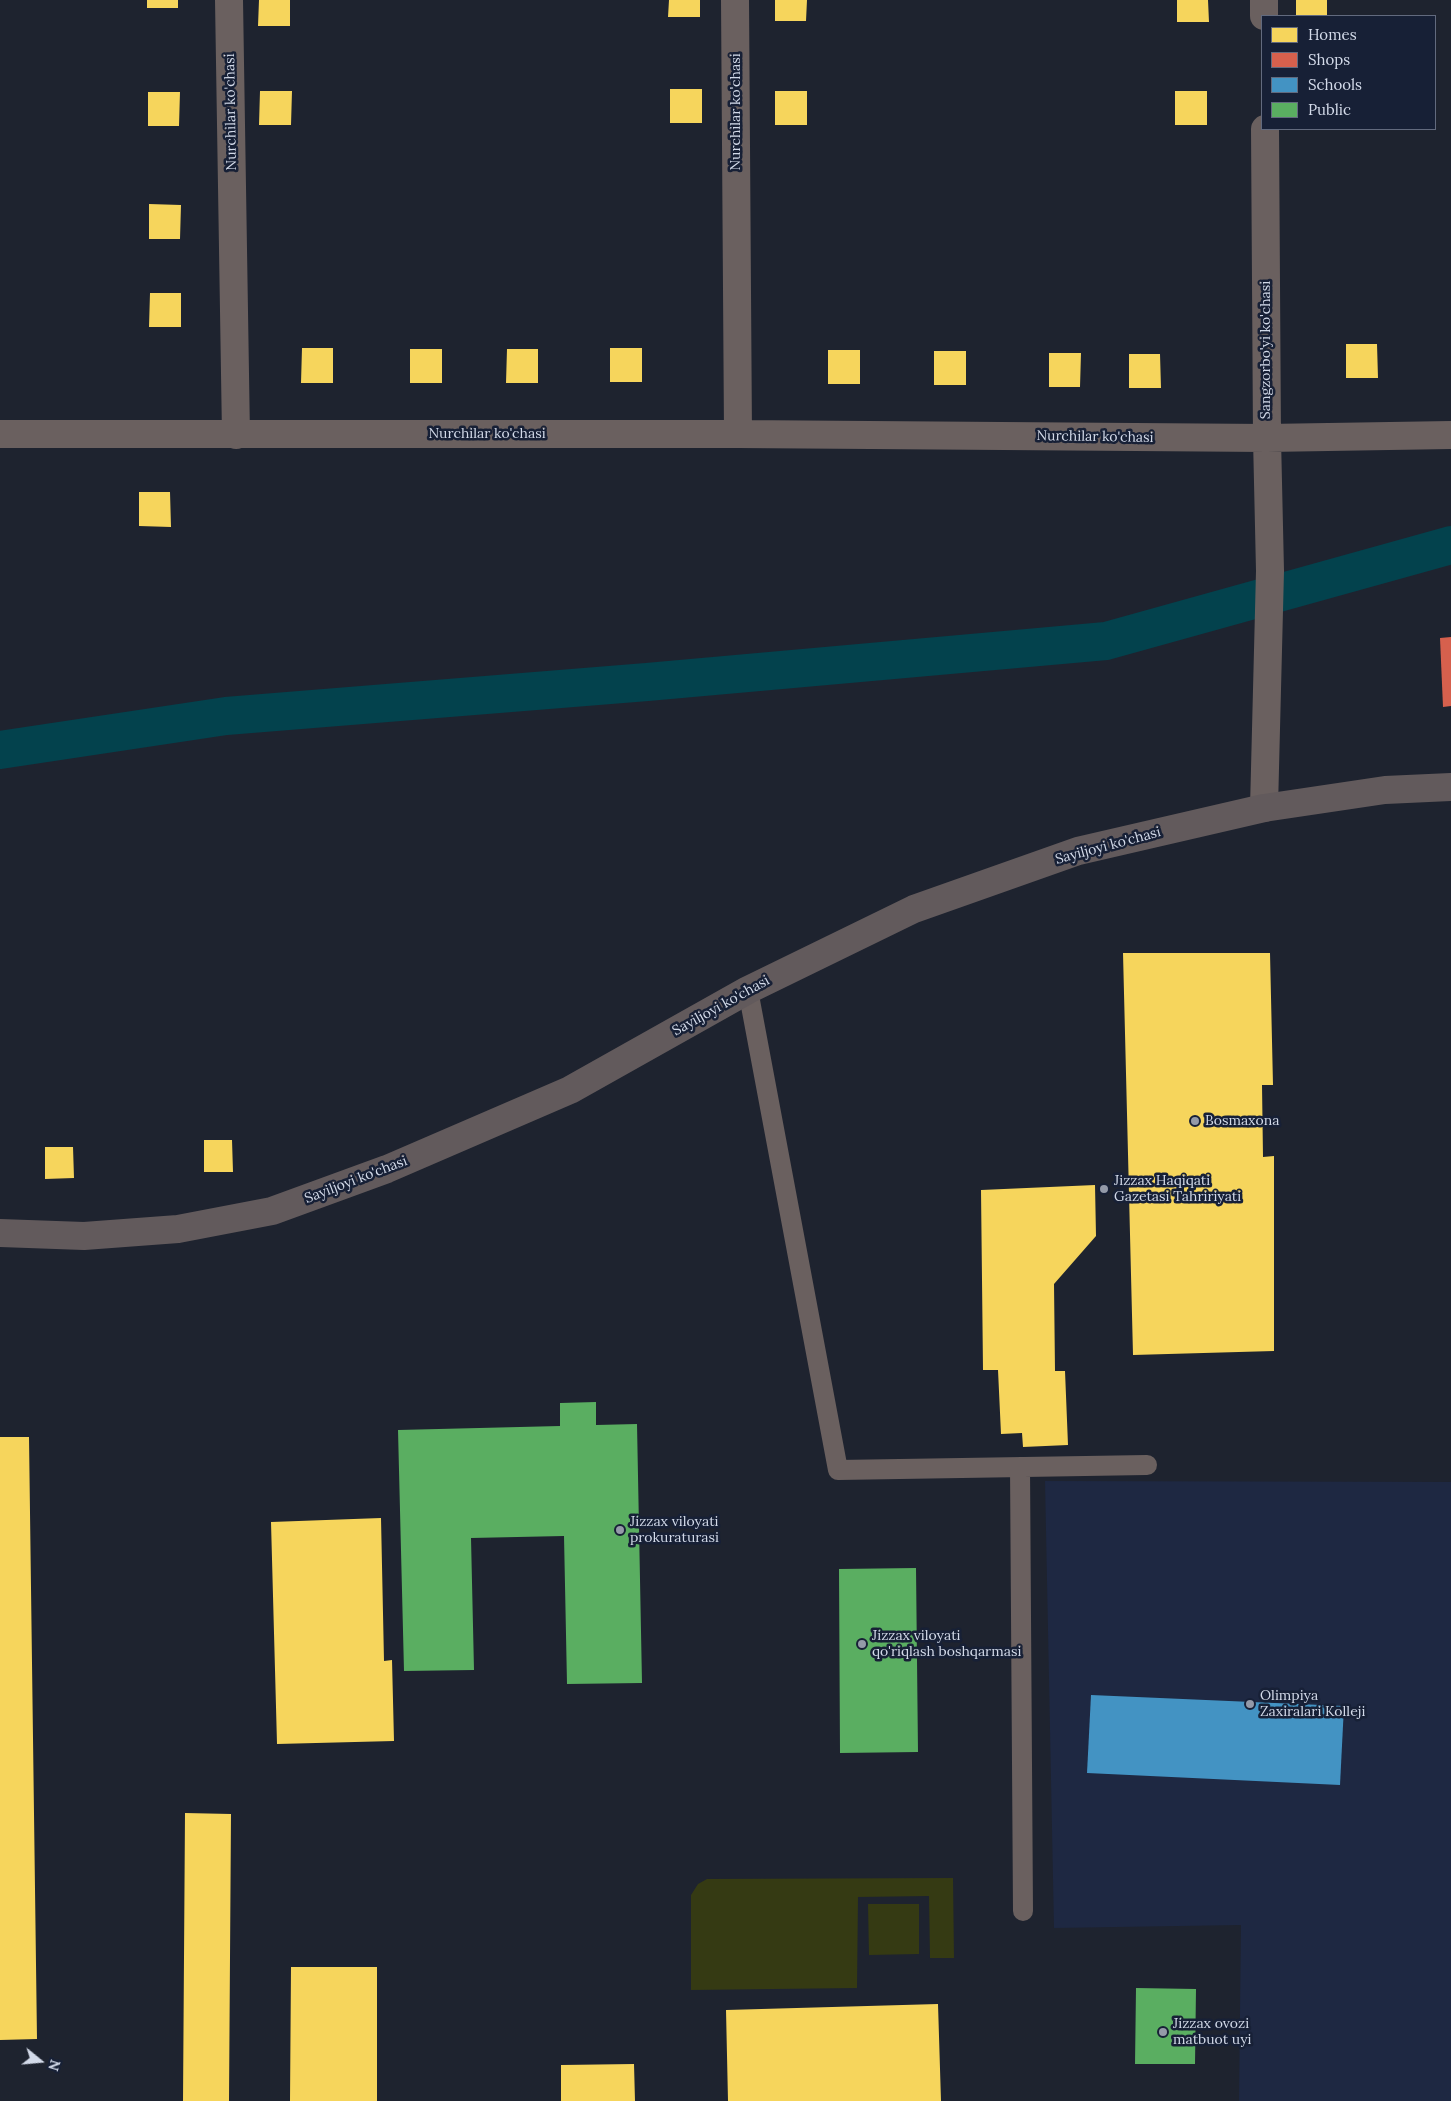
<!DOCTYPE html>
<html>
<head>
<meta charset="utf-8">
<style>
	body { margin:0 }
	#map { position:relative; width:1451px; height:2101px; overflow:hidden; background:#1e232f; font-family:Lora,serif }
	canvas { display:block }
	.legend { position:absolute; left:1261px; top:15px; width:175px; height:115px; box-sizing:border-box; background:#172036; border:1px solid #626a7e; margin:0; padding:6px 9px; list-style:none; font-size:15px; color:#d3dae9 }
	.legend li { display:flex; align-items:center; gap:10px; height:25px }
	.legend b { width:25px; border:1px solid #626a7e }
	.north { position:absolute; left:15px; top:2036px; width:50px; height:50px; -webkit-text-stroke:4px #172036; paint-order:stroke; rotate:107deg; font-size:14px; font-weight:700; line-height:20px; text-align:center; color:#d3dae9 }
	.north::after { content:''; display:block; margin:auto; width:18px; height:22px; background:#d3dae9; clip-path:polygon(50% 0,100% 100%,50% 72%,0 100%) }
</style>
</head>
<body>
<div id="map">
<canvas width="1451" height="2101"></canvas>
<ul class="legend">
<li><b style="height:14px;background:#f6d55c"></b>Homes</li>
<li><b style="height:14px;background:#d6604d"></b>Shops</li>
<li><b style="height:14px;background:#4393c3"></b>Schools</li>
<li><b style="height:14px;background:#5aae61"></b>Public</li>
</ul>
<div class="north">N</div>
</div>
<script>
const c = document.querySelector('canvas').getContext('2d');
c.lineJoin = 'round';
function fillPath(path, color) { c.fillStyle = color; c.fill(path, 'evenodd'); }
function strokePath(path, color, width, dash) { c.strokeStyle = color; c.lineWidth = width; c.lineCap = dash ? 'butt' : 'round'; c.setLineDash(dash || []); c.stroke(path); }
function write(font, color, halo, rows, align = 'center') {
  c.font = font + ' Lora,serif'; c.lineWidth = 5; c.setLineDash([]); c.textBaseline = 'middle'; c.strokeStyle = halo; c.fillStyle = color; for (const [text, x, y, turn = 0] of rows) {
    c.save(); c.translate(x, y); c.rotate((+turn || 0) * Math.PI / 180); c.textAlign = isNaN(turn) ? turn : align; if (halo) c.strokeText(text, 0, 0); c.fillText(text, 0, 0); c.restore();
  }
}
fillPath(new Path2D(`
	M1045 1481 1451 1482V2101H1239L1241 1925 1054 1928Z`), '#1e2842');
fillPath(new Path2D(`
	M953 1878 954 1958H930L929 1896 858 1897 857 1988 691 1990V1895L698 1884 707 1879Z
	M868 1904H919V1954L869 1955Z`), '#353a13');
fillPath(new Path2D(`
	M147 0H178V8H147Z
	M259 0H290V26H258Z
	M669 0H700V17H668Z
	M775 0H807L806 21H775Z
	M1177 0H1208L1209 22H1177Z
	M1296 0H1327V16H1296Z
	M670 89H702V123H670Z
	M260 91H292L291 125H259Z
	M775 91H807V125H775Z
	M1175 91H1207V125H1175Z
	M148 92H180L179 126H148Z
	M149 204 181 205 180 239H149Z
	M150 293H181V327H149Z
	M1346 344H1377L1378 378H1346Z
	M302 348H333V383H301Z
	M610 348H642V382H610Z
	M410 349H442V383H410Z
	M507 349H538V383H506Z
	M828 350H860V384H828Z
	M934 351H966V385H934Z
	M1049 353H1081L1080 387H1049Z
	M1129 354H1160L1161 388H1129Z
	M139 492H170L171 527 139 526Z
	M1123 953H1270L1273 1085H1262L1263 1157 1274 1156V1351L1133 1355Z
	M204 1140H232L233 1172H204Z
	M45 1147H73L74 1178 45 1179Z
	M1095 1185 1096 1236 1054 1284 1055 1371H1065L1068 1445 1023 1447 1022 1433 1001 1434 998 1370H983L981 1190Z
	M0 1437H29L37 2039 0 2040Z
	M381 1518 384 1661 392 1660 394 1741 277 1744 271 1522Z
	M185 1813 231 1814 229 2101H183Z
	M291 1967H377V2101H290Z
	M938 2004 941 2101H728L726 2010Z
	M634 2064 635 2101H561V2065Z`), '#f6d55c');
fillPath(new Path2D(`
	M1451 637V706L1443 707 1440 638Z`), '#d6604d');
fillPath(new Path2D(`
	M1091 1695 1344 1706 1340 1785 1087 1773Z`), '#4393c3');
fillPath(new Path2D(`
	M596 1402V1425L637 1424 642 1683 567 1684 564 1536 471 1538 474 1670 404 1671 398 1430 560 1426V1403Z
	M916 1568 918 1752 840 1753 839 1569Z
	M1136 1988 1196 1989 1195 2064H1135Z`), '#5aae61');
strokePath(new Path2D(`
	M0 750 226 716 647 682 1106 641 1451 545`), '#03424d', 38);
strokePath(new Path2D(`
	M748 990 838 1470 1147 1465
	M1020 1467 1023 1911`), '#6a605f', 20);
strokePath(new Path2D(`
	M229 0 236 435
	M735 0 738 434
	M1264 0V16
	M0 434H738L1267 438 1451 435
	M1264 808 1270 571 1267 438 1265 129`), '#6a605f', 28);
strokePath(new Path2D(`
	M0 1233 84 1236 178 1229 272 1211 387 1169 570 1090 748 990 914 909 1078 851 1264 808 1385 790 1451 787`), '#625a5c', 28);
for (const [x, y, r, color] of [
	[1195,1121,5,"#949aa8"],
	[1104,1189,5,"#949aa8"],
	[620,1530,5,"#949aa8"],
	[862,1644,5,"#949aa8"],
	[1250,1704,5,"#949aa8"],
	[1163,2032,5,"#949aa8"]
]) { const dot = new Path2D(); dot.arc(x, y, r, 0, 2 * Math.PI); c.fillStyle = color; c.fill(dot); strokePath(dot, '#172036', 2); }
write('14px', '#d3dae9', '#172036', [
	["Nurchilar ko'chasi",231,112,-91],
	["Nurchilar ko'chasi",736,112,-90],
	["Sangzorbo'yi ko'chasi",1266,350,-90],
	["Nurchilar ko'chasi",487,434],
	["Nurchilar ko'chasi",1095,437,1],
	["Sayiljoyi ko'chasi",1108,846,-15],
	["Sayiljoyi ko'chasi",721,1006,-29],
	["Sayiljoyi ko'chasi",356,1180,-21]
]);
write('14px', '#d3dae9', '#172036', [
	["Bosmaxona",1205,1121],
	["Jizzax Haqiqati",1114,1181],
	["Gazetasi Tahririyati",1114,1197],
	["Jizzax viloyati",630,1522],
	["prokuraturasi",630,1538],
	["Jizzax viloyati",872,1636],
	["qo'riqlash boshqarmasi",872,1652],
	["Olimpiya",1260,1696],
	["Zaxiralari Kolleji",1260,1712],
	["Jizzax ovozi",1173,2024],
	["matbuot uyi",1173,2040]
], 'left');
</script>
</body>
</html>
